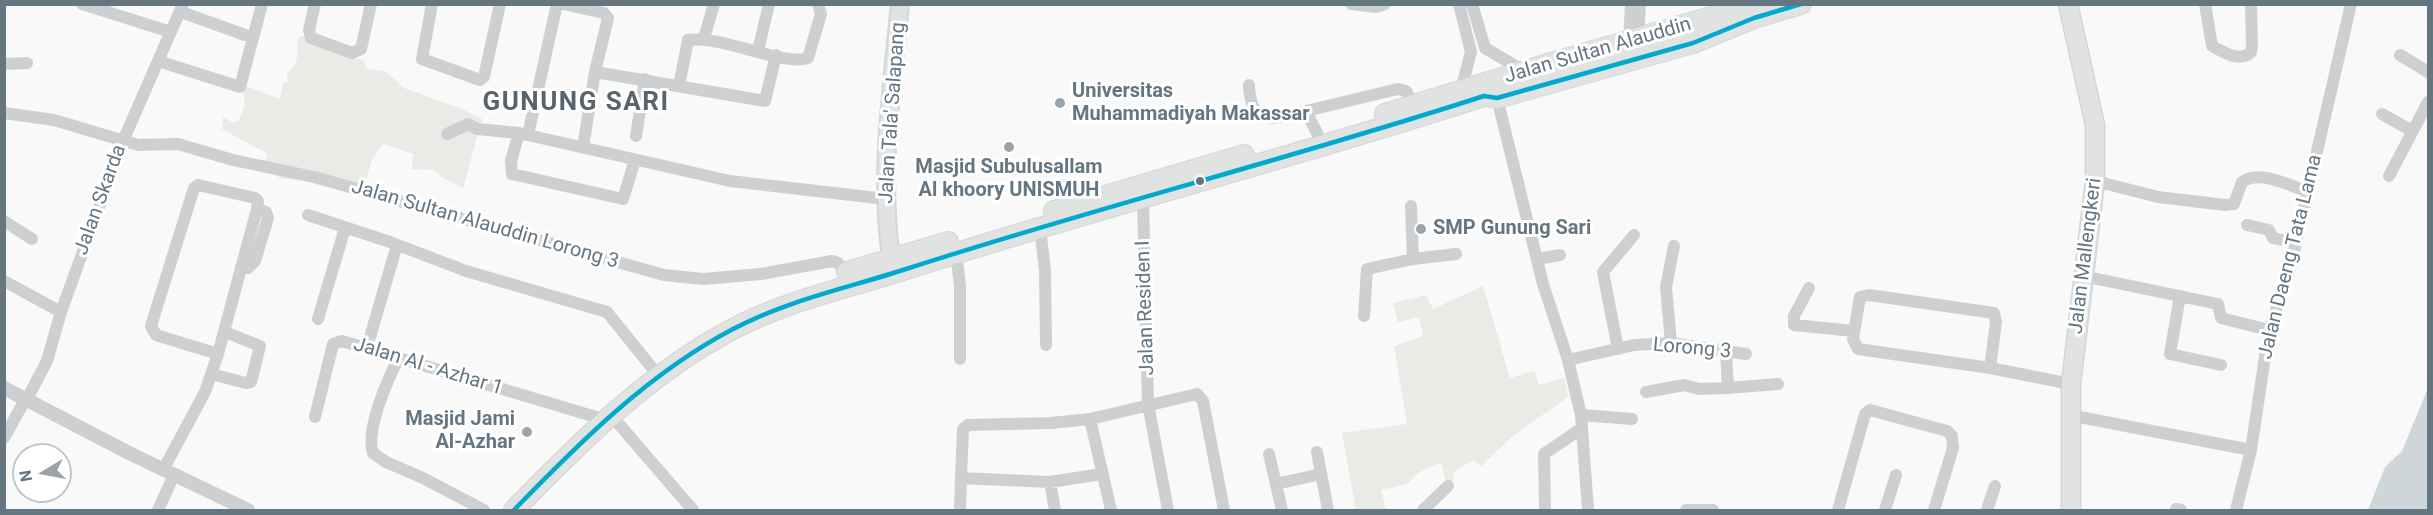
<!DOCTYPE html>
<html>
<head>
<meta charset="utf-8">
<style>
	body { margin:0 }
	#map { position:relative; width:2433px; height:515px; overflow:hidden; background:#f9f9f9; font-family:Roboto,sans-serif }
	canvas { display:block }
	.frame { position:absolute; inset:0; border:6px solid #657683; pointer-events:none }
	.north { position:absolute; left:12px; top:443px; width:60px; height:60px; box-sizing:border-box; background:#fff; border:2px solid #c1c8cd; border-radius:50%; rotate:260deg; font-size:16px; font-weight:700; line-height:24px; text-align:center; color:#657683 }
	.north::after { content:''; display:block; margin:auto; width:21px; height:27px; background:#99a4ac; clip-path:polygon(50% 0,100% 100%,50% 72%,0 100%) }
</style>
</head>
<body>
<div id="map">
<canvas width="2433" height="515"></canvas>
<div class="frame"></div>
<div class="north">N</div>
</div>
<script>
const c = document.querySelector('canvas').getContext('2d');
c.lineJoin = 'round';
function fillPath(path, color) { c.fillStyle = color; c.fill(path, 'evenodd'); }
function strokePath(path, color, width, dash) { c.strokeStyle = color; c.lineWidth = width; c.lineCap = dash ? 'butt' : 'round'; c.setLineDash(dash || []); c.stroke(path); }
function write(font, color, halo, rows, align = 'center') {
  c.font = font + ' Roboto,sans-serif'; c.lineWidth = 6; c.setLineDash([]); c.textBaseline = 'middle'; c.strokeStyle = halo; c.fillStyle = color; for (const [text, x, y, turn = 0] of rows) {
    c.save(); c.translate(x, y); c.rotate((+turn || 0) * Math.PI / 180); c.textAlign = isNaN(turn) ? turn : align; if (halo) c.strokeText(text, 0, 0); c.fillText(text, 0, 0); c.restore();
  }
}
fillPath(new Path2D(`
	M300 36H306L352 58 363 60 367 69 385 71 404 88 464 110 482 119 463 188 443 178 433 170 412 169 413 154 383 144 372 160 362 192 352 193 313 182 280 178 263 166 268 154 222 129 223 117 232 122 239 121 245 104 243 91 246 86 280 99 283 83 288 81 287 73C305 59 292 50 300 36Z
	M1483 286 1510 378 1534 371 1539 385 1564 378 1568 397 1513 436 1481 466 1473 460 1454 472 1453 483 1446 482 1441 462 1418 473 1407 484 1381 490 1386 510H1356L1342 433 1407 424 1394 346 1423 336 1419 317 1398 322 1393 303 1426 295 1433 309Z`), '#e8ebe6');
fillPath(new Path2D(`
	M2428 388V510H2368L2385 467 2402 451Z`), '#ced6d9');
const secondary = new Path2D(`
	M891 257C879 173 892 88 900 4`);
const primary = new Path2D(`
	M2068 4 2095 125V181L2071 384V510`);
const trunk = new Path2D(`
	M1385 114 1524 71 1756 4
	M1054 211 1244 155
	M847 272 948 242
	M514 510C580 442 649 373 733 329 788 300 848 288 906 269 1098 207 1293 158 1484 96L1497 98 1693 43 1754 18 1801 4`);
strokePath(secondary, '#d5d6d7', 20);
strokePath(primary, '#d5d6d7', 21);
strokePath(trunk, '#d5d6d6', 22);
strokePath(new Path2D(`
	M82 4 171 32
	M315 4 309 30 311 38 352 53 361 49 371 4
	M432 4 422 59 480 80 484 77 500 4
	M563 4 604 13 608 18 595 72 583 147
	M1351 4 1376 7 1385 4
	M1459 4 1471 52 1461 90
	M1472 4 1485 48 1524 71
	M2205 4 2212 46C2223 52 2240 63 2251 52L2252 46 2251 4
	M181 12 245 35
	M704 38 714 4
	M1638 38 1640 4
	M1629 41 1631 4
	M758 51 769 4
	M2400 55 2428 72
	M158 61 240 87 262 4
	M4 64 27 63
	M595 72 765 101 776 55
	M1249 85C1251 129 1273 118 1306 111L1318 135
	M679 86 688 40C722 35 785 67 808 58L821 14 818 4
	M1497 98 1543 284 1568 360 1581 415 1588 510
	M1306 111 1398 89 1406 91 1413 105
	M4 113 54 120 138 145 178 144 233 160 314 177 664 275 703 279 761 274 832 261 838 263 846 273
	M2382 114 2412 131
	M519 133 511 161 512 174 623 199 635 160
	M447 134 468 124 477 129 519 133 730 181 886 199
	M528 135 557 4
	M636 136 645 79
	M2389 176 2428 102
	M2095 181 2158 197 2225 205 2234 204 2242 182C2260 169 2290 186 2309 192
	M1143 199 1148 404 1168 510
	M1411 206 1413 259
	M308 215 390 242 466 271 607 312 653 369
	M4 221 32 239
	M2247 225 2269 230 2273 238 2296 243
	M1040 228 1045 270 1046 345
	M956 252 960 286V359
	M1537 259 1560 255
	M241 267 248 268 255 261 268 218 266 212 257 209
	M2083 276 2218 304 2221 318 2269 330
	M4 281 61 312
	M1809 288 1794 316V325L1854 331
	M2180 296 2170 354 2221 365
	M1364 316 1367 269 1413 259 1456 254
	M318 319 345 228
	M370 337 397 245
	M1671 343 1666 287 1674 246
	M1618 349 1603 272 1634 235
	M399 357C388 379 365 430 373 453L386 462 423 478 484 510
	M1568 360 1634 345 1671 343 1746 354
	M1990 368 1996 322 1994 313 1869 295 1860 297 1853 339 1858 349 1990 368 2071 384
	M211 374 246 383 251 382 260 346 225 332
	M1728 388 1778 384
	M1646 392 1684 385 1699 389 1728 388 1726 352
	M27 399 47 361 61 312 123 141 183 4
	M611 415 693 510
	M1581 415 1632 419
	M2069 415 2251 450
	M315 417 333 344 342 341 596 417
	M1090 419 1111 510
	M4 438 26 398
	M1317 452 1328 510
	M1269 454 1282 510
	M163 470 205 392 218 354 257 209 258 201 255 198 198 185 194 188 151 326 156 335 218 354
	M961 478 963 429 968 425 1051 423 1090 419 1197 394 1203 401 1224 510
	M1050 482 1055 510
	M1276 484 1321 474
	M2176 509 2181 510
	M158 510 174 475
	M960 510 961 478 1050 482 1102 474
	M1423 510 1448 486
	M1545 510 1544 454 1582 428
	M1686 510H1713
	M1838 510 1865 414 1870 410 1947 431 1952 436 1953 448 1934 510
	M1885 510 1896 475
	M1987 510 1995 486
	M2236 510 2251 450 2269 330 2290 269 2351 4`), '#cecfd0', 12);
strokePath(new Path2D(`
	M4 388 131 454 248 510`), '#cecfd0', 14);
strokePath(secondary, '#e1e2e2', 16);
strokePath(primary, '#e1e2e2', 18);
strokePath(trunk, '#e1e2e2', 20);
strokePath(new Path2D(`
	M514 510C580 442 649 373 733 329 788 300 848 288 906 269 1098 207 1293 158 1484 96L1497 98 1693 43 1754 18 1801 4`), '#00a9ce', 4.5);
for (const [x, y, r, color] of [
	[1060,103,6,"#99a4ac"],
	[1009,147,6,"#99a4ac"],
	[1200,181,5,"#657683"],
	[1421,229,6,"#99a4ac"],
	[527,432,6,"#99a4ac"]
]) { const dot = new Path2D(); dot.arc(x, y, r, 0, 2 * Math.PI); c.fillStyle = color; c.fill(dot); strokePath(dot, '#fff', 2); }
write('20px', '#657683', '#fff', [
	["Jalan Sultan Alauddin",1598,51,-16],
	["Jalan Tala' Salapang",893,113,-86],
	["Jalan Skarda",101,200,-70],
	["Jalan Sultan Alauddin Lorong 3",485,225,16],
	["Jalan Mallengkeri",2086,256,-83],
	["Jalan Daeng Tata Lama",2291,257,-76],
	["Jalan Residen I",1146,308,-92],
	["Lorong 3",1692,349,5],
	["Jalan Al - Azhar 1",428,367,17]
]);
write('bold 20px', '#657683', '#fff', [
	["Universitas",1072,92],
	["Muhammadiyah Makassar",1072,115],
	["Masjid Subulusallam",1009,168,"center"],
	["Al khoory UNISMUH",1009,191,"center"],
	["SMP Gunung Sari",1433,229],
	["Masjid Jami",515,420,"right"],
	["Al-Azhar",515,443,"right"]
], 'left');
c.letterSpacing = '1.5px';
write('bold 26px', '#57646e', '#fff', [
	["GUNUNG SARI",576,103]
]);
c.letterSpacing = '0px';
</script>
</body>
</html>
